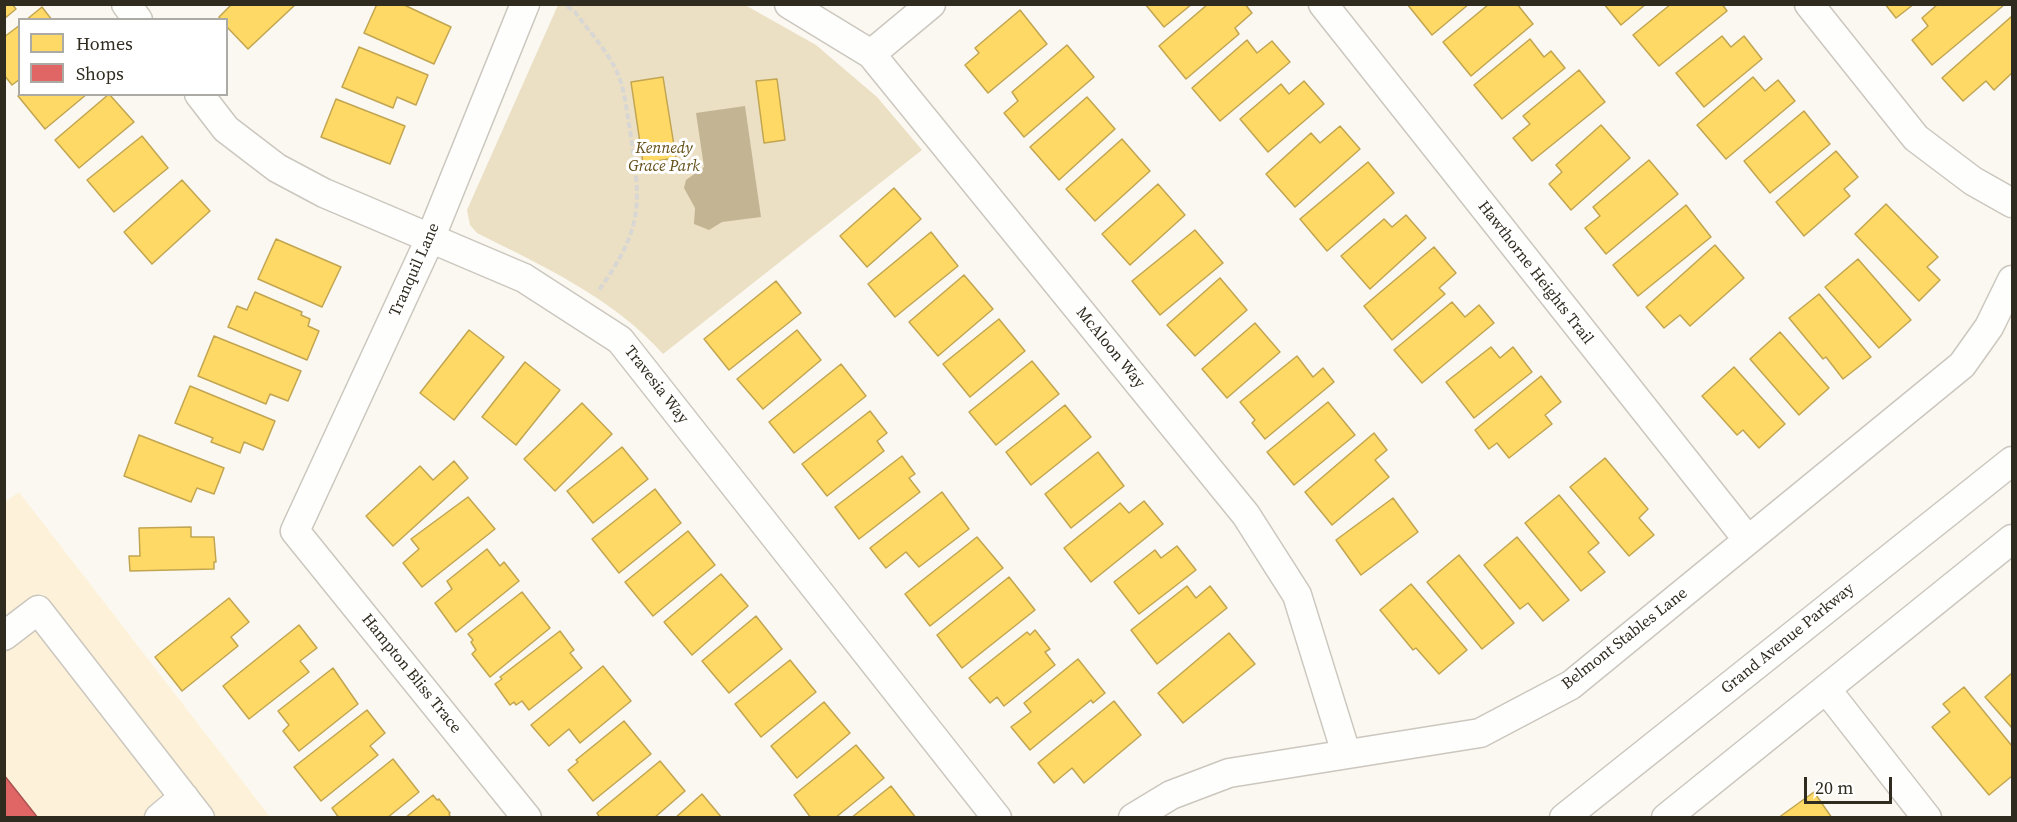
<!DOCTYPE html>
<html>
<head>
<meta charset="utf-8">
<style>
	body { margin:0 }
	#map { position:relative; width:2017px; height:822px; overflow:hidden; background:#fbf8f1; font-family:"Source Serif 4",serif }
	canvas { display:block }
	.frame { position:absolute; inset:0; border:6px solid #302b1f; pointer-events:none }
	.legend { position:absolute; left:18px; top:18px; width:210px; height:78px; box-sizing:border-box; background:#fff; border:2px solid #acaaa5; margin:0; padding:8px 10px; list-style:none; font-size:18px; color:#302b1f }
	.legend li { display:flex; align-items:center; gap:12px; height:30px }
	.legend b { width:30px; border:2px solid #acaaa5 }
	.scale { position:absolute; left:1804px; top:777px; width:88px; height:27px; box-sizing:border-box; border:3px solid #302b1f; border-top:0; padding-left:8px; font-size:18px; line-height:21px; white-space:nowrap; color:#302b1f; -webkit-text-stroke:4px #fff; paint-order:stroke }
</style>
</head>
<body>
<div id="map">
<canvas width="2017" height="822"></canvas>
<div class="frame"></div>
<ul class="legend">
<li><b style="height:16px;background:#ffd966"></b>Homes</li>
<li><b style="height:16px;background:#e06666"></b>Shops</li>
</ul>
<div class="scale">20 m</div>
</div>
<script>
const c = document.querySelector('canvas').getContext('2d');
c.lineJoin = 'round';
function fillPath(path, color) { c.fillStyle = color; c.fill(path, 'evenodd'); }
function strokePath(path, color, width, dash) { c.strokeStyle = color; c.lineWidth = width; c.lineCap = dash ? 'butt' : 'round'; c.setLineDash(dash || []); c.stroke(path); }
function write(font, color, halo, rows, align = 'center') {
  c.font = font + ' "Source Serif 4",serif'; c.lineWidth = 6; c.setLineDash([]); c.textBaseline = 'middle'; c.strokeStyle = halo; c.fillStyle = color; for (const [text, x, y, turn = 0] of rows) {
    c.save(); c.translate(x, y); c.rotate((+turn || 0) * Math.PI / 180); c.textAlign = isNaN(turn) ? turn : align; if (halo) c.strokeText(text, 0, 0); c.fillText(text, 0, 0); c.restore();
  }
}
fillPath(new Path2D(`
	M19 492 270 817 5 818 4 503Z`), '#fdf2d9');
fillPath(new Path2D(`
	M558 5H745L816 45 877 97 922 150 663 354C613 298 543 266 477 233L470 225 467 210Z`), '#ebdfc4');
fillPath(new Path2D(`
	M745 106 761 217 722 222 709 230 694 224 695 208 684 188 686 180 704 167 696 113Z`), '#c3b593');
const homes = new Path2D(`
	M4 4H12L16 9 4 19Z
	M232 4H296L248 49 226 26V20H221L219 17Z
	M377 4H402L451 27 434 64 364 33Z
	M1145 4H1192L1164 27Z
	M1208 4H1245L1252 13 1235 28 1239 34 1186 79 1159 46Z
	M1407 4H1469L1432 35Z
	M1489 4H1517L1533 24 1471 76 1443 42Z
	M1604 4H1646L1621 25Z
	M1671 4H1722L1727 11 1659 66 1633 35Z
	M1885 4H1914L1896 18Z
	M1938 4H2004V5L1932 65 1912 40 1928 26 1922 18Z
	M42 7 52 20H26Z
	M1020 10 1047 44 988 93 965 65 979 53 975 48Z
	M2012 16V73L1994 90 1986 81 1963 101 1942 78Z
	M20 25V79L12 85 4 75V37Z
	M1722 36 1731 47 1744 36 1762 59 1704 107 1676 73Z
	M1530 39 1544 57 1551 51 1565 68 1502 119 1474 85Z
	M1247 40 1257 53 1272 41 1290 62 1220 121 1192 88Z
	M1067 45 1094 77 1024 137 1004 113 1018 101 1012 92Z
	M359 47 428 75 416 105 397 97 393 108 342 87Z
	M1579 70 1605 102 1532 161 1513 138 1530 124 1523 116Z
	M663 77 676 158 643 163 631 82Z
	M1753 77 1765 91 1778 80 1795 101 1726 159 1697 125Z
	M777 79 785 140 764 143 756 81Z
	M1304 81 1324 104 1268 152 1240 119 1281 84 1289 94Z
	M20 94H87L45 129 18 96Z
	M109 94 134 122 79 168 55 140Z
	M1087 97 1115 129 1059 180 1030 147Z
	M336 99 405 126 390 164 321 137Z
	M1804 111 1830 144 1770 193 1744 161Z
	M1601 125 1630 158 1571 210 1549 184 1562 172 1556 165Z
	M1340 126 1360 149 1295 207 1266 174 1311 133 1320 143Z
	M142 136 168 168 114 212 87 180Z
	M1122 139 1150 171 1095 221 1066 189Z
	M1836 151 1858 177 1844 189 1850 196 1804 236 1776 202Z
	M1649 160 1678 194 1606 254 1585 228 1600 216 1593 207Z
	M1368 162 1394 193 1327 251 1300 219Z
	M182 180 210 211 152 264 124 232Z
	M1158 184 1185 215 1130 265 1102 234Z
	M894 188 921 219 867 267 840 236Z
	M1886 204 1938 257 1927 267 1940 280 1919 301 1855 234Z
	M1686 205 1711 237 1638 296 1613 265Z
	M1406 215 1426 238 1370 289 1341 256 1384 219 1392 227Z
	M1195 230 1223 263 1160 315 1132 281Z
	M931 232 958 266 895 317 868 284Z
	M276 239 341 267 322 307 258 279Z
	M1715 245 1744 278 1690 326 1680 315 1664 328 1646 307Z
	M1434 247 1456 273 1439 288 1445 294 1392 340 1364 306Z
	M1858 259 1911 320 1879 348 1825 287Z
	M964 275 993 309 938 356 909 322Z
	M1220 278 1247 310 1195 356 1167 325Z
	M776 281 801 313 729 370 704 339Z
	M255 292 302 312 301 315 310 319 308 326 319 331 307 360 228 327 237 306 247 310Z
	M1819 294 1871 357 1843 379 1826 357 1823 359 1789 318Z
	M1452 302 1465 317 1479 305 1494 323 1422 383 1394 350Z
	M999 319 1025 351 970 397 943 364Z
	M1255 323 1280 352 1227 398 1202 369Z
	M469 330 504 357 454 420 420 393Z
	M797 330 821 360 763 409 737 379Z
	M1780 332 1829 388 1799 415 1750 359Z
	M214 336 301 371 288 401 270 394 266 404 198 376Z
	M1491 347 1500 358 1513 347 1532 372 1474 418 1446 382Z
	M1297 356 1313 377 1323 368 1334 382 1265 439 1252 423 1255 420 1240 402Z
	M1032 361 1059 394 996 445 969 412Z
	M525 362 560 390 516 445 482 417Z
	M841 364 866 396 794 453 769 422Z
	M1734 367 1785 424 1759 448 1743 430 1737 435 1702 396Z
	M1541 376 1561 402 1545 415 1552 424 1509 458 1497 443 1489 449 1475 430Z
	M190 386 275 421 263 450 244 442 240 453 211 442 213 438 175 423Z
	M1328 402 1355 435 1294 485 1267 452Z
	M582 403 612 434 555 491 524 459Z
	M1065 405 1091 437 1031 485 1006 452Z
	M870 411 887 433 877 441 884 451 827 496 802 464Z
	M1374 433 1387 450 1375 460 1389 477 1332 525 1305 492Z
	M139 435 224 468 214 494 197 488 191 502 124 476Z
	M622 447 648 479 593 523 567 491Z
	M1098 452 1124 486 1071 528 1045 494Z
	M902 456 915 474 909 478 920 492 859 539 835 507Z
	M1605 458 1648 509 1639 518 1654 535 1629 556 1570 487Z
	M454 461 468 478 393 546 366 516 420 466 433 480Z
	M655 489 681 523 619 573 592 539Z
	M942 492 969 529 919 567 906 552 886 568 870 548Z
	M1559 495 1599 543 1588 552 1605 572 1581 591 1525 523Z
	M468 497 495 529 422 587 403 563 419 549 411 539Z
	M1393 498 1418 532 1361 575 1336 540Z
	M1144 501 1163 524 1091 582 1064 548 1120 503 1129 513Z
	M191 527V537H214L216 562H214V569L130 571 129 556H140L139 528Z
	M688 531 715 565 653 616 625 582Z
	M977 537 1003 568 930 626 905 594Z
	M1517 537 1569 600 1543 621 1528 603 1520 609 1484 565Z
	M1177 546 1196 570 1139 614 1114 582 1155 550 1161 558Z
	M487 549 500 566 504 562 519 581 456 632 435 603 452 589 447 581Z
	M1459 555 1514 623 1482 649 1427 582Z
	M721 574 748 606 692 655 664 622Z
	M1009 577 1035 610 962 668 937 635Z
	M1411 584 1467 650 1439 674 1416 648 1413 650 1380 610Z
	M1187 586 1196 598 1210 586 1227 608 1157 664 1131 630Z
	M522 592 550 628 490 677 472 654 476 650 471 642 473 640 468 634Z
	M229 598 249 622 231 637 238 646 182 691 155 657Z
	M756 616 782 649 729 693 702 661Z
	M299 625 317 648 300 661 309 672 249 719 223 686Z
	M1035 630 1050 649 1045 652 1055 665 1004 706 997 697 990 703 969 678 1027 632 1030 635Z
	M560 631 574 650 570 653 582 668 529 710 522 701 516 705 514 702 510 705 495 684 502 679 500 677Z
	M1229 633 1255 664 1183 723 1158 693Z
	M1078 659 1105 693 1093 703 1091 700 1030 750 1011 727 1031 712 1024 703Z
	M790 660 816 692 761 737 735 704Z
	M603 666 631 701 580 743 569 729 549 746 531 725Z
	M333 668 358 704 299 751 283 731 289 725 278 711Z
	M2012 673V728L1985 697Z
	M1964 687 2012 746V776L1989 795 1932 727 1950 712 1943 704Z
	M1114 701 1141 735 1084 783 1072 768 1054 783 1038 763Z
	M824 702 850 733 797 778 771 746Z
	M367 710 385 733 370 746 378 755 321 801 294 767Z
	M624 721 651 754 593 801 568 770 578 762 576 760Z
	M856 745 884 778 835 818H811L794 795Z
	M393 759 419 792 387 818H339L332 808Z
	M660 761 685 791 654 818H600L597 813Z
	M891 786 916 818H851Z
	M1814 792 1832 818H1778Z
	M702 794 722 818H675Z
	M433 795 437 800 439 799 450 813 449 814 451 818H405Z`);
fillPath(homes, '#ffd966');
strokePath(homes, '#c1a551', 1.5);
const shops = new Path2D(`
	M4 775 38 818H4Z`);
fillPath(shops, '#e06666');
strokePath(shops, '#ab5451', 1.5);
const minor = new Path2D(`
	M126 4 138 20
	M525 4 430 239 295 531 527 818
	M789 4 871 54 1246 515 1297 595 1346 753
	M1323 4 1748 540
	M1809 4 1916 138 1973 181 2012 203
	M871 54 931 4
	M199 94 226 129 277 168 324 193 524 278 620 340 997 818
	M4 636 38 610 200 818
	M1826 689 1927 818
	M159 818 184 797
	M1133 818 1171 795 1229 773 1480 733 1571 685 1962 365 1989 327 2012 280
	M1564 818 2012 461
	M1666 818 2012 539`);
strokePath(minor, '#cbc7be', 31);
strokePath(new Path2D(`
	M567 6 575 12C588 30 605 48 615 68 625 87 626 109 630 130 641 204 644 227 599 290`), '#d8d7d3', 4, [6, 3]);
strokePath(minor, '#fefefd', 28);
write('italic 16px', '#644f18', '#fff', [
	["Kennedy",664,149],
	["Grace Park",664,167]
]);
write('16px', '#302b1f', '#fff', [
	["Tranquil Lane",415,270,-66],
	["Hawthorne Heights Trail",1535,273,52],
	["McAloon Way",1110,348,51],
	["Travesia Way",656,385,52],
	["Belmont Stables Lane",1625,639,-38],
	["Grand Avenue Parkway",1788,639,-39],
	["Hampton Bliss Trace",411,674,51]
]);
</script>
</body>
</html>
